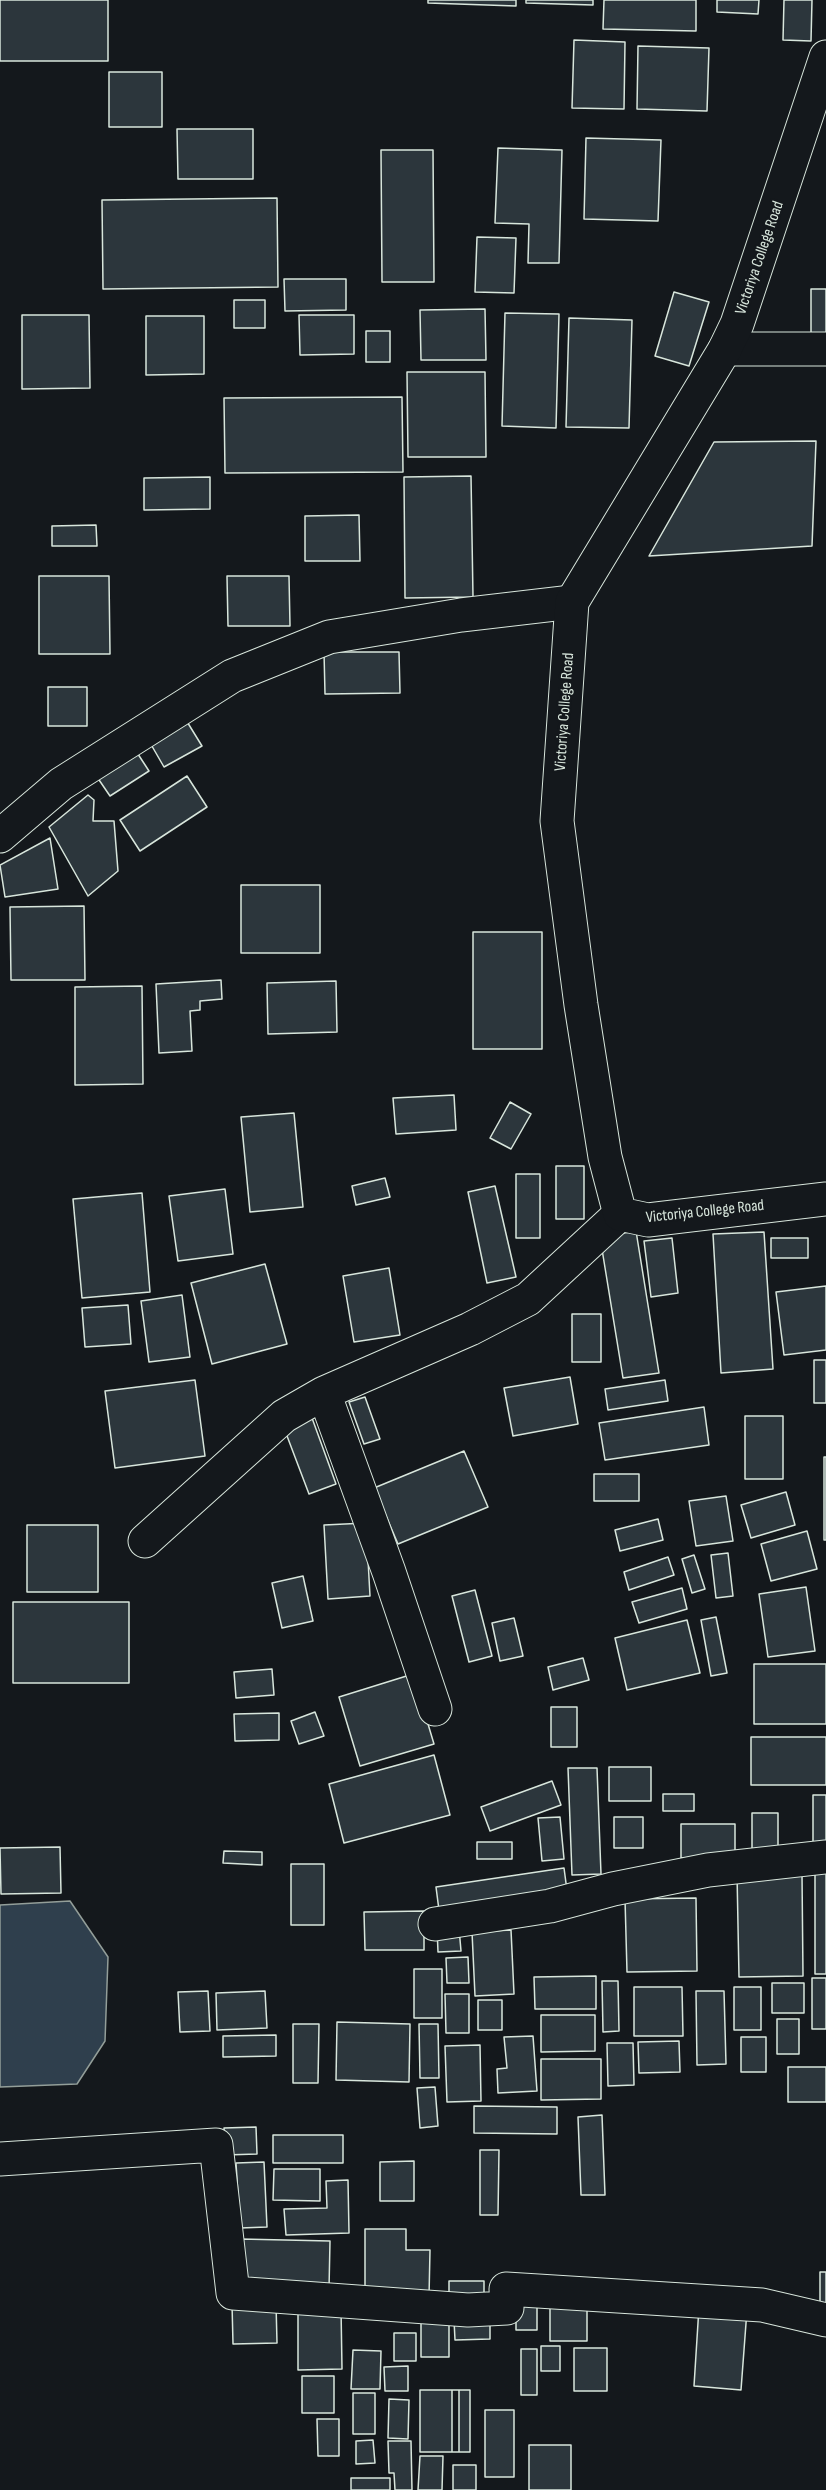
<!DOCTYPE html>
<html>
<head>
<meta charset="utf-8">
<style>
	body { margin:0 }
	canvas { display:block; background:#14181c }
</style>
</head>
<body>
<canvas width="826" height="2490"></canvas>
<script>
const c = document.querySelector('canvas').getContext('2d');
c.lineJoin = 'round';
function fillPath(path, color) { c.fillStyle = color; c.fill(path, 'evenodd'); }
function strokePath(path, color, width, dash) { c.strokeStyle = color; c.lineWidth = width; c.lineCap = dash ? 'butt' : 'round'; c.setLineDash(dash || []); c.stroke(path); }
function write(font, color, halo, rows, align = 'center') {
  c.font = font + ' "Sofia Sans Condensed",sans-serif'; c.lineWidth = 4.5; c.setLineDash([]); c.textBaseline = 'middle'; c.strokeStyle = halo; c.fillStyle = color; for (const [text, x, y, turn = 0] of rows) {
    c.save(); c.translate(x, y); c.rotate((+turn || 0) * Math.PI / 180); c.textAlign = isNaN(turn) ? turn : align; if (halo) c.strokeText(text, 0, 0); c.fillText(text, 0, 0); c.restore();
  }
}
const water = new Path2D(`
	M70 1901 108 1957 105 2041 77 2084 0 2087V1905Z`);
fillPath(water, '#2f3f4d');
strokePath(water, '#939e99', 1.5);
const building = new Path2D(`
	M0 0H108V61H0Z
	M428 0H516V6L428 3Z
	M526 0H593V5L526 3Z
	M604 0H696V31L603 29Z
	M717 0H759L758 14 717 12Z
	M784 0H812L811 41 783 40Z
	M574 40 625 42 624 109 572 108Z
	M638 46 709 48 707 111 637 109Z
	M109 72H162V127H109Z
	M177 129H253V179H178Z
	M586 138 661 140 658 221 584 219Z
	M498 148 562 150 559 263H528L529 224 495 223Z
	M381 150H433L434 282H382Z
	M277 198 278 287 103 289 102 200Z
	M477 237 516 238 514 293 475 292Z
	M284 279H346V310L285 311Z
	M811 289H826V339H811Z
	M674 292 709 302 689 366 655 356Z
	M234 300H265V328H234Z
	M485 309 486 360H421L420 310Z
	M505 313 559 314 556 428 502 426Z
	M22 315H89L90 388 22 389Z
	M299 315H354V354L300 355Z
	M146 316H204V374L146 375Z
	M569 318 632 320 629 428 566 427Z
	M366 331H390V362H366Z
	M407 372H485L486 457H408Z
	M402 397 403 472 225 473 224 398Z
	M816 441 812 546 649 556 714 442Z
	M471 476 473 597 405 598 404 477Z
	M210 477V509L144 510V478Z
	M359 515 360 561H305V516Z
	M96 525 97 546H52V526Z
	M39 576H109L110 654H39Z
	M227 576H289L290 626H228Z
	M324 652H399L400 693 325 694Z
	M48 687H87V726H48Z
	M186 720 202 746 164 767 149 741Z
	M134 748 149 771 110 796 95 774Z
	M187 776 207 807 140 851 120 820Z
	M88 795 94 800 93 821H114L118 871 88 896 49 827Z
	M50 838 58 889 5 897 0 865Z
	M241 885H320V953H241Z
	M84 906 85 980H11L10 907Z
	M473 932H542V1049H473Z
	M221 980 222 999 200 1001V1010L190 1011 192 1051 159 1053 156 984Z
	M336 981 337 1032 268 1034 267 983Z
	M142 986 143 1084 75 1085V987Z
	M454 1095 456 1130 396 1134 393 1098Z
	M510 1102 531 1114 511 1149 490 1138Z
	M294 1113 303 1207 250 1212 241 1117Z
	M556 1166H584V1219H556Z
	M516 1174H540V1238H516Z
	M385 1178 390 1197 356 1205 352 1186Z
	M495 1186 516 1277 487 1283 468 1192Z
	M225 1189 233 1254 178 1261 169 1196Z
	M142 1193 150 1292 82 1298 73 1199Z
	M636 1231 659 1373 623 1378 600 1237Z
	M764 1232 773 1369 721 1373 713 1234Z
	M672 1238 678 1293 651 1297 644 1241Z
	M771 1238H808V1258H771Z
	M265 1264 287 1344 212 1364 191 1283Z
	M389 1268 400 1335 354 1342 343 1276Z
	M826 1286V1350L784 1355 776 1292Z
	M182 1295 190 1357 149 1362 141 1301Z
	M128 1305 131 1344 85 1347 82 1308Z
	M572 1314H601V1362H572Z
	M814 1360H826V1403H814Z
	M570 1377 578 1424 513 1436 504 1388Z
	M195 1380 205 1456 115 1468 105 1391Z
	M665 1380 668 1401 608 1410 605 1389Z
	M365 1397 380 1439 364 1444 349 1402Z
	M704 1407 709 1445 605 1460 599 1423Z
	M745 1416H783V1479H745Z
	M312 1418 336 1484 309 1494 284 1428Z
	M464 1451 488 1507 398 1544 374 1488Z
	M824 1457H826V1540H824Z
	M594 1474H639V1501H594Z
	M786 1492 795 1525 751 1538 741 1505Z
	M726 1496 733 1541 696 1546 689 1501Z
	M658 1519 663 1540 620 1551 615 1530Z
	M366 1523 370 1596 328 1599 324 1525Z
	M27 1525H98V1592H27Z
	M807 1531 817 1569 771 1581 761 1544Z
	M728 1553 733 1596 716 1598 711 1555Z
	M694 1555 705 1589 692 1593 682 1559Z
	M668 1557 674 1575 629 1590 624 1572Z
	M303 1576 313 1621 282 1628 272 1583Z
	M806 1587 815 1651 768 1657 759 1594Z
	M682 1588 687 1609 639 1623 632 1602Z
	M475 1590 492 1656 469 1662 452 1596Z
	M13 1602H129V1683H13Z
	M716 1617 727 1673 711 1676 701 1620Z
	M514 1618 523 1656 500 1661 492 1623Z
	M687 1620 700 1673 627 1690 615 1638Z
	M583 1658 589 1680 553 1690 548 1667Z
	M754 1664H826V1724H754Z
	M272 1669 274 1695 236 1698 234 1672Z
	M413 1674 434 1744 360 1766 339 1697Z
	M551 1707H577V1747H551Z
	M315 1712 324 1736 299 1744 291 1721Z
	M279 1713V1740L235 1741 234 1714Z
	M751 1737H826V1785H751Z
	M434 1755 450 1815 344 1843 329 1784Z
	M609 1767H651V1801H609Z
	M568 1768H597L601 1874 572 1875Z
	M552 1781 561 1805 490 1831 481 1807Z
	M663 1794H694V1811H663Z
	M813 1795H826V1843H813Z
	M752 1813H778V1849H752Z
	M560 1817 564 1859 542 1861 538 1818Z
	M614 1817H643V1848H614Z
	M681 1824H735V1858H681Z
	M477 1842H512V1859H477Z
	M60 1847 61 1893 1 1894 0 1848Z
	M224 1851 262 1852V1865L223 1863Z
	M291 1864H324V1925H291Z
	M564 1868 568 1898 440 1918 436 1887Z
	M815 1868H826V1974H815Z
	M737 1874H802L803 1976 739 1977Z
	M696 1898 697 1971 627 1972 625 1899Z
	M424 1911V1950H365L364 1912Z
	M437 1928H459L461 1951 438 1952Z
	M511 1930 514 1994 475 1996 472 1932Z
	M468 1957 469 1983H447L446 1958Z
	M414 1969H442V2018H414Z
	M596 1976V2009H535L534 1977Z
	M812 1978H826V2029H812Z
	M602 1981H618L619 2031 603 2032Z
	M772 1983H804V2013H772Z
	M634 1987H682L683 2036H634Z
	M734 1987H761V2030H734Z
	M208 1991 210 2031 180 2032 178 1992Z
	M265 1991 267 2028 217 2030 216 1993Z
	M696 1991H724L726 2064 697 2065Z
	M445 1994H469V2033H446Z
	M478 2000H502V2030H478Z
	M541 2015H595V2051L541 2052Z
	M777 2019H799V2054H777Z
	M337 2022 410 2024 409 2082 336 2080Z
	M293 2024H319L318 2083H293Z
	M419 2024H438L439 2078H420Z
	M276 2035V2056L223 2057V2036Z
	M533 2036 537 2091 498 2093 497 2069 507 2068 504 2037Z
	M741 2037H766V2072H741Z
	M679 2041 680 2072 639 2073 638 2042Z
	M607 2043H633L634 2085 608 2086Z
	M480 2045 481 2101 447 2102 445 2046Z
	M541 2059H601V2099L541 2100Z
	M788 2067H826V2102H788Z
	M435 2087 438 2126 420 2128 417 2088Z
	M474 2106 557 2107V2134L474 2133Z
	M602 2115 605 2195H581L578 2117Z
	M256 2127 257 2154 225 2155 224 2128Z
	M273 2135H343V2163H273Z
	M480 2150H499L498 2215H480Z
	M414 2161V2201H380V2162Z
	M264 2162 267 2227 240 2228 236 2163Z
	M274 2169H320V2201L273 2200Z
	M348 2180 349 2233 286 2235 284 2209 327 2208 326 2181Z
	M365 2229H406V2250H430L429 2297H365Z
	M240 2239 330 2241 329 2289 238 2287Z
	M820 2272H826V2310H820Z
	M449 2281H484V2301H449Z
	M516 2299H537V2330H516Z
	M550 2302H587V2341H550Z
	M276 2303 277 2343 233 2344 232 2304Z
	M699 2307 747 2310 741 2390 694 2386Z
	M341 2308 342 2369 298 2370V2309Z
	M421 2317H449V2357H421Z
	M490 2319V2339L455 2340 454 2320Z
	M394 2333H416V2361H394Z
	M541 2346H560V2371H541Z
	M574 2348H607V2391H574Z
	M521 2349H537V2395H521Z
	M353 2350 381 2351 380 2389H351Z
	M408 2366V2391H385L384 2367Z
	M302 2376H334V2413H302Z
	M420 2390H459V2452H420Z
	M452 2390H470V2452H452Z
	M353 2393H375V2434H353Z
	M389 2399 409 2400 408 2439 388 2438Z
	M485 2410H514V2477H485Z
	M317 2419H339V2456H318Z
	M373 2440 375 2463 356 2464V2441Z
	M388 2441H411L412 2490H395L394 2473H389Z
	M529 2445H571V2490H529Z
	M420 2456H443L442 2490H418Z
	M453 2465H476V2490H453Z
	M351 2478H390V2490H351Z`);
fillPath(building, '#2c363c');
strokePath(building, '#d8e6dc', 1.5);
const street = new Path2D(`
	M725 349H826
	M0 836 61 784 232 676 329 637 461 615 572 602
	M324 1393 389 1572 435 1709
	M145 1541 284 1416 324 1393 470 1329 528 1299 620 1214
	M435 1924 550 1906 613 1889 708 1870 826 1857
	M0 2159 216 2145 233 2293 468 2310 507 2308 506 2289 762 2305 826 2320`);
const secondary = new Path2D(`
	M826 57 737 324 725 349 572 602 557 821 581 1005 605 1157 620 1214 648 1220 826 1199`);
strokePath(street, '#d8e6dc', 35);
strokePath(secondary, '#d8e6dc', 35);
strokePath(street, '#14181c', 33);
strokePath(secondary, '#14181c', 33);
write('16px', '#d8e6dc', '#14181c', [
	["Victoriya College Road",760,258,-71],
	["Victoriya College Road",565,712,-86],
	["Victoriya College Road",705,1212,-6]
]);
</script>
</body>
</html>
